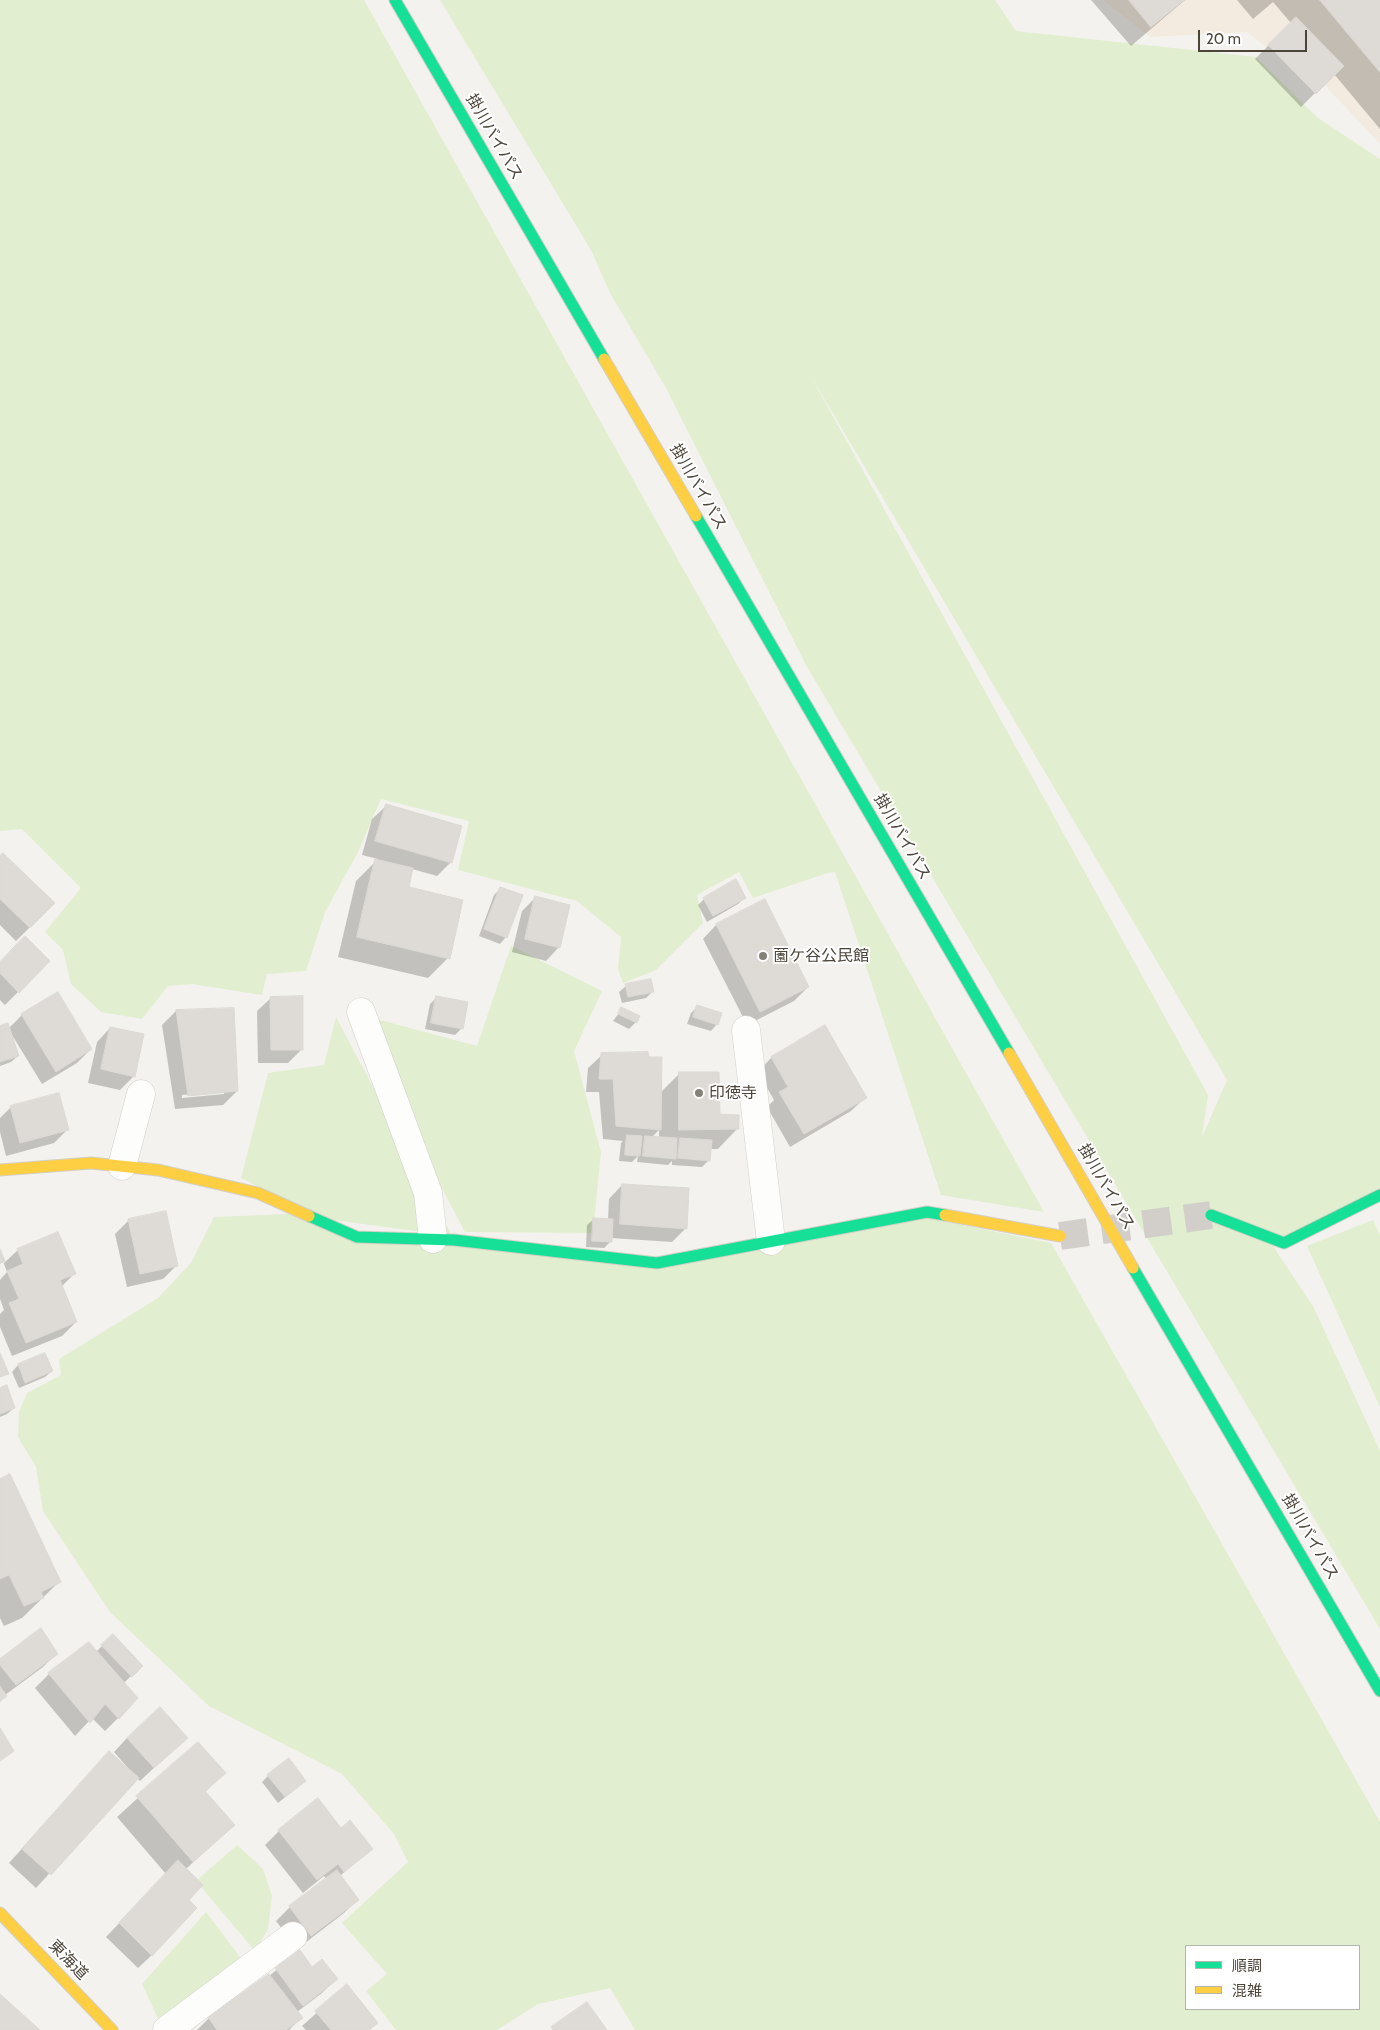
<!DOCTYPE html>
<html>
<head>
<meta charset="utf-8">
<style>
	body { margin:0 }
	#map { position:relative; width:1380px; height:2030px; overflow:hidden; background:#f4f2ee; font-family:Cabin,"Noto Sans JP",sans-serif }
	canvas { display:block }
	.legend { position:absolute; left:1185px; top:1945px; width:175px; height:65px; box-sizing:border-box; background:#fff; border:1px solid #b7b4b0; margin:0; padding:6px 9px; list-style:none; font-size:15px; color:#4b4439 }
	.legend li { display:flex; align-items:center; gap:10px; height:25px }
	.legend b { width:25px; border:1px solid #b7b4b0 }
	.scale { position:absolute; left:1198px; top:30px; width:109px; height:22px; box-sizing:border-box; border:2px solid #4b4439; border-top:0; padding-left:6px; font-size:15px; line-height:18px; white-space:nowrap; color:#4b4439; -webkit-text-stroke:4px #fff; paint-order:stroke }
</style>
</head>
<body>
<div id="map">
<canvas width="1380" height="2030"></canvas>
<ul class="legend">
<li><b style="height:6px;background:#16e098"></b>順調</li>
<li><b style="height:6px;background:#ffcf43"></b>混雑</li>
</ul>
<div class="scale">20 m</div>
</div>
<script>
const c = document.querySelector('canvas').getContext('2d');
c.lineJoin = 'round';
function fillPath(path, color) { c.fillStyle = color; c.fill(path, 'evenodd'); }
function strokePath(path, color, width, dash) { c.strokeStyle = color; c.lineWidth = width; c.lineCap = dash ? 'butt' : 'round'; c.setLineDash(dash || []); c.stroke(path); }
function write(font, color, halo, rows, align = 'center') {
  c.font = font + ' Cabin,"Noto Sans JP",sans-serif'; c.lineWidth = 4; c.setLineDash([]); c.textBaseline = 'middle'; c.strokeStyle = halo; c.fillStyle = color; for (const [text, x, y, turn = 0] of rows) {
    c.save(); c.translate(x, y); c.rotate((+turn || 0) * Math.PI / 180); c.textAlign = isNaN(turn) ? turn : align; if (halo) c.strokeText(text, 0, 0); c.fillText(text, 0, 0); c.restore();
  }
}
fillPath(new Path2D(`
	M1103 0H1380V144L1283 41 1270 50 1247 32 1150 37Z`), '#f3ebdf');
fillPath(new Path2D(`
	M0 0H364L1044 1212 941 1195 835 872 828 873 753 898 739 872 697 895 703 923 656 970 623 983 618 969 621 937 577 901 458 870 469 821 381 799 357 854 325 912 306 971 267 974 262 995 192 984 168 986 142 1019 101 1012 71 984 63 950 45 932 81 888 22 829 0 831Z
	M440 0H995L1016 31 1256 57 1318 118 1380 159V1195L1284 1243 1261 1228 1314 1308 1380 1451V1629L807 667 666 388 610 293 591 250ZM809 373 1227 1080 1202 1137 1208 1095Z
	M511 946 602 991 574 1051 601 1152 593 1233 465 1232 363 1038 380 1020 477 1046Z
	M336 1017 454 1240 357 1237 241 1178 268 1073 324 1065Z
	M288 1214 657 1263 928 1218 1051 1243 1380 1822V2030H635L610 1988 538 2004 497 2030H396L366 1991 387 1974 342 1923 408 1862 394 1834 342 1774 209 1706 110 1612 43 1511 36 1467 18 1437 19 1412 27 1393 61 1375 59 1359 158 1298 191 1263 214 1217ZM1186 1946H1359V2009H1186Z
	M1373 1220 1380 1235V1407L1307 1246Z
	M237 1845 263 1869 272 1896 268 1929 255 1951 196 1881Z
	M206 1912 246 1965 160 2023 142 1984Z`), '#e1eecf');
fillPath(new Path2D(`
	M1091 0H1185L1131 46Z
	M1237 0H1380V129L1334 74 1301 107 1255 59 1291 23 1273 2 1253 19Z
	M386 806 460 827 450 863 437 876 412 869 408 888 448 958 428 978 338 957 356 881 378 859 362 855 372 819Z
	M0 858 30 927 16 941 0 925Z
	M501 888 506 937 500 944 479 936 494 895Z
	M536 897 559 947 546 961 512 952 522 911Z
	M745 898 738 904 707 922 698 905 704 899Z
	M764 901 808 987 794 1001 747 1025 703 939 716 925Z
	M49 961 5 1005 0 1000V963Z
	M626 986 652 992 646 998 622 1003 619 992Z
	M57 994 91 1049 77 1063 42 1084 12 1035 18 1056 11 1062 0 1066V1027L9 1028 22 1015Z
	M437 997 462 1028 455 1035 425 1029 430 1004Z
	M271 998 302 1049 288 1063H258L257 1011Z
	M698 1006 717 1024 711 1031 687 1024 691 1013Z
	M622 1009 636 1022 629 1029 613 1021Z
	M233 1010 237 1091 223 1105 175 1109 162 1025 176 1011ZM224 1091V1094L182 1098V1095Z
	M825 1027 865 1098 851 1111 790 1147 767 1107 774 1100 758 1072 771 1058Z
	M110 1028 134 1076 120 1090 88 1083 97 1042Z
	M602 1055 660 1093 679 1074 719 1116 738 1128 718 1149H710L709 1160 702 1167 672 1165V1161L668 1165 637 1162 638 1156 632 1162 619 1161 621 1143 623 1141 603 1139 599 1092H586L588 1068ZM659 1130V1138L652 1137Z
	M11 1107 68 1129 54 1143 6 1156 0 1132V1118Z
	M622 1185 686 1228 672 1242 611 1238V1241L604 1248 586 1247 587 1225 594 1219 608 1220 609 1199Z
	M128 1221 177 1265 163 1279 127 1287 115 1234Z
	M18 1250 75 1273 61 1287 76 1322 62 1336 12 1356 0 1327V1314L4 1310 0 1299V1280L7 1272 3 1261 0 1264V1252L4 1263Z
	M45 1354 52 1371 45 1377 19 1388 12 1372 18 1365Z
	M0 1390 14 1408 7 1414 0 1417Z
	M0 1480 59 1582 22 1618 4 1626 0 1618Z
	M112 1636 141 1666 124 1683 118 1718 105 1731 92 1718 75 1736 35 1688 49 1674 88 1644 96 1652Z
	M57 1653 43 1667 5 1695 0 1702V1661Z
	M127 1738H186L140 1781 137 1778 36 1888 9 1863 96 1767H127L114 1752Z
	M198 1743 224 1773 205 1792 233 1825 186 1869 187 1900 152 1955 138 1968 106 1937 166 1874 117 1817Z
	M268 1776 305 1781 278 1803 262 1782Z
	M318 1799 341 1829 371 1848 340 1876 357 1900 344 1913 297 1949 276 1921 290 1907 326 1879 324 1876 303 1893 265 1845 279 1831Z
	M299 1951 312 1968 336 1979 322 1993 297 2012 301 2018 289 2030H197L209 2018 268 1977Z
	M347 1986 369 2030H306L302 2026Z`), '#0003');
const building = new Path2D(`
	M1129 0H1184L1151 27Z
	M1320 0H1380V72Z
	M1296 17 1344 66 1316 94 1268 45Z
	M386 804 462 826 452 863 375 841Z
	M3 853 55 903 30 928 0 899V856Z
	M375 859 413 868 409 887 463 900 450 959 357 937Z
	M736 879 746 898 713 916 703 898Z
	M500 887 523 895 507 938 484 929Z
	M535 896 570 905 560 948 525 939Z
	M765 899 809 987 760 1012 716 924Z
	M25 936 50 961 19 993 0 973V962Z
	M651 979 654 992 628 997 625 984Z
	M58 992 92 1049 56 1072 21 1014Z
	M303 996V1050H271L270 997Z
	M436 996 468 1002 463 1029 431 1023Z
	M697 1005 722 1013 718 1025 693 1017Z
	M621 1007 640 1016 637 1023 618 1014Z
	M234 1008 238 1091 188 1096 176 1010Z
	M8 1023 19 1056 0 1062V1026Z
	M825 1025 867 1098 804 1134 779 1092 788 1087 771 1057Z
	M110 1027 144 1034 135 1077 101 1069Z
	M648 1052 649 1057H662L661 1130 616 1126 613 1079H599L601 1053Z
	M679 1072H719L720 1114 739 1115V1129L679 1130Z
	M59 1093 69 1130 20 1143 10 1106Z
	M627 1135 642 1136 640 1156 625 1155Z
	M645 1136 677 1138 676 1159 643 1156Z
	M680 1138 712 1140 710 1161 678 1158Z
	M622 1184 689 1188 687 1229 620 1224Z
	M166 1211 178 1266 140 1274 128 1219Z
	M593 1218 613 1219 612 1242 592 1241Z
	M58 1232 76 1274 60 1280 77 1322 26 1343 9 1303 19 1299 7 1271 23 1264 17 1249Z
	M0 1249 5 1261 0 1263Z
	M0 1353 9 1374 0 1377Z
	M45 1353 53 1371 25 1383 18 1364Z
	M7 1385 15 1408 0 1414V1388Z
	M10 1474 61 1582 41 1592 44 1598 24 1606 9 1575 0 1579V1479Z
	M41 1628 58 1654 16 1685 0 1665V1659Z
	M113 1634 143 1666 132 1677 101 1645Z
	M89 1642 138 1698 119 1719 105 1704 90 1723 48 1673Z
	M0 1686 7 1696 0 1701Z
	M160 1707 188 1738 154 1768 127 1738Z
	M0 1728 14 1751 0 1761Z
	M198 1742 226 1773 205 1791 235 1825 193 1862 136 1796Z
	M109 1751 139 1778 51 1875 22 1849Z
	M289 1758 306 1781 285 1797 267 1775Z
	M318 1798 341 1828 350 1820 373 1849 344 1872 338 1864 317 1880 278 1830Z
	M178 1860 203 1885 189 1900 197 1908 152 1956 119 1923Z
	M337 1870 359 1900 311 1936 289 1906Z
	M300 1950 312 1967 322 1959 338 1979 303 2006 275 1968Z
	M269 1974 303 2018 286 2030H217L208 2017Z
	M347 1984 378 2023 369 2030H331L315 2011Z
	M0 1994 40 2030H0Z
	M587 2002 607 2030H553L551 2027Z`);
fillPath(building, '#dedbd6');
strokePath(building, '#dcd9d4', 1);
strokePath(new Path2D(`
	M1060 1236 1211 1215`), '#d2cfca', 28, [28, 14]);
const street = new Path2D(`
	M361 1012 428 1193 433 1239
	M746 1030 771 1241
	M122 1166 141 1094
	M167 2030 293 1936`);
const fast = new Path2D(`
	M395 0 604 359
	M696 516 1009 1053
	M1211 1215 1284 1243 1380 1195
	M309 1216 357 1237 454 1240 657 1263 927 1212 945 1215
	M1133 1268 1380 1691`);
const slow = new Path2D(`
	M604 359 696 516
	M1009 1053 1133 1268
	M0 1170 91 1163 158 1170 258 1193 309 1216
	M945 1215 1060 1236
	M0 1913 112 2030`);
strokePath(street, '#d2d0cb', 29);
strokePath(fast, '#d3cfc5', 13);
strokePath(slow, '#d3cfc5', 13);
strokePath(street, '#fdfdfc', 28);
strokePath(fast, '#16e098', 11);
strokePath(slow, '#ffcf43', 11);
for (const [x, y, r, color] of [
	[763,956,5,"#868178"],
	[699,1093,5,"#868178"]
]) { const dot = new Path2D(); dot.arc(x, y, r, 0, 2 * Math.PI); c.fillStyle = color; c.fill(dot); strokePath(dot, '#fff', 2); }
write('16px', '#4b4439', '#fff', [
	["掛川バイパス",494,137,60],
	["掛川バイパス",698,487,60],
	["掛川バイパス",902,837,60],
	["掛川バイパス",1106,1187,60],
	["掛川バイパス",1310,1537,60],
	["東海道",68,1960,46]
]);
write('16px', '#4b4439', '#fff', [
	["薗ケ谷公民館",773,956],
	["印徳寺",709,1093]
], 'left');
</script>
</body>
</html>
